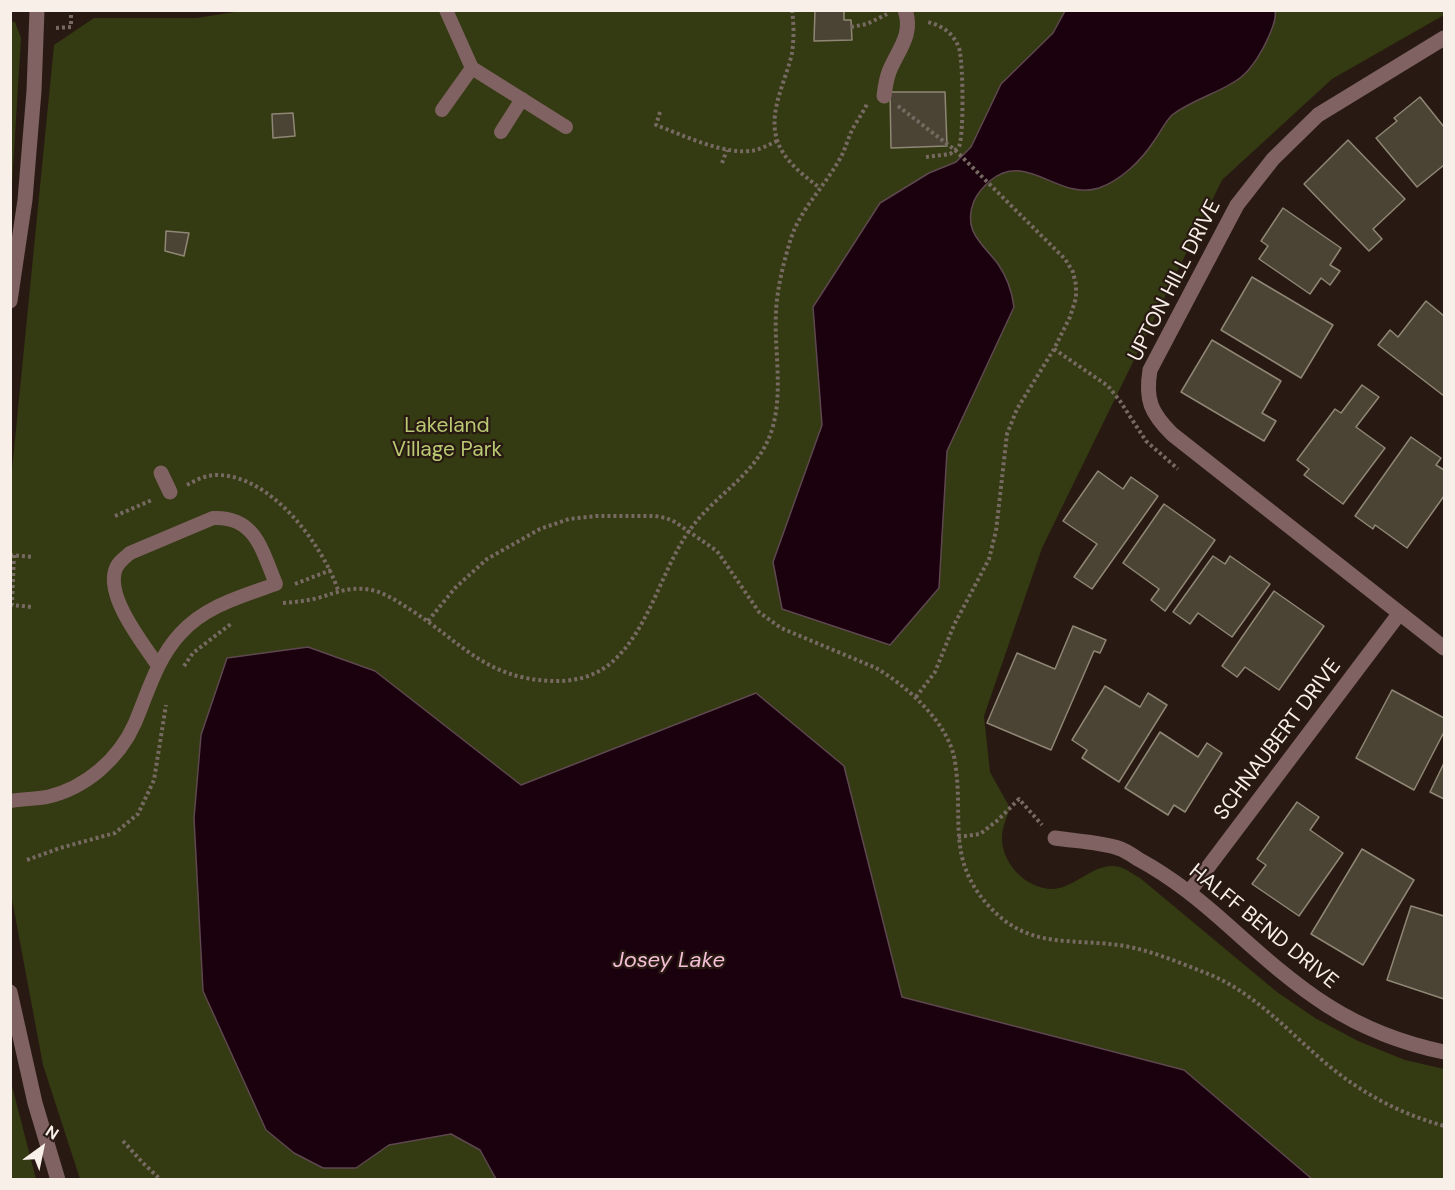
<!DOCTYPE html>
<html>
<head>
<meta charset="utf-8">
<style>
	body { margin:0 }
	#map { position:relative; width:1455px; height:1190px; overflow:hidden; background:#281a12; font-family:"DM Sans",sans-serif }
	canvas { display:block }
	.frame { position:absolute; inset:0; border:12px solid #f9efe9; pointer-events:none }
	.north { position:absolute; left:12px; top:1118px; width:60px; height:60px; -webkit-text-stroke:4px #281a12; paint-order:stroke; rotate:33deg; font-size:16px; font-weight:700; line-height:24px; text-align:center; color:#f9efe9 }
	.north::after { content:''; display:block; margin:auto; width:21px; height:27px; background:#f9efe9; clip-path:polygon(50% 0,100% 100%,50% 72%,0 100%) }
</style>
</head>
<body>
<div id="map">
<canvas width="1455" height="1190"></canvas>
<div class="frame"></div>
<div class="north">N</div>
</div>
<script>
const c = document.querySelector('canvas').getContext('2d');
c.lineJoin = 'round';
function fillPath(path, color) { c.fillStyle = color; c.fill(path, 'evenodd'); }
function strokePath(path, color, width, dash) { c.strokeStyle = color; c.lineWidth = width; c.lineCap = dash ? 'butt' : 'round'; c.setLineDash(dash || []); c.stroke(path); }
function write(font, color, halo, rows, align = 'center') {
  c.font = font + ' "DM Sans",sans-serif'; c.lineWidth = 4.5; c.setLineDash([]); c.textBaseline = 'middle'; c.strokeStyle = halo; c.fillStyle = color; for (const [text, x, y, turn = 0] of rows) {
    c.save(); c.translate(x, y); c.rotate((+turn || 0) * Math.PI / 180); c.textAlign = isNaN(turn) ? turn : align; if (halo) c.strokeText(text, 0, 0); c.fillText(text, 0, 0); c.restore();
  }
}
fillPath(new Path2D(`
	M247 10 1444 11V15L1332 79 1222 180 1042 548 984 716 990 772 1010 808C1007 816 1003 826 1002 835 1000 862 1026 890 1054 889 1078 887 1094 861 1120 867 1127 869 1134 875 1140 878L1277 992 1315 1018 1358 1041 1405 1060 1444 1069V1179H1312L1184 1070 902 997 844 766 294 1153 323 1168H356L389 1145 451 1134 480 1150 496 1179H80L43 1065 11 894 10 490 54 45 94 18H197Z
	M11 21 15 22 21 38 11 201Z
	M10 1082H11L36 1179H11Z`), '#343a11');
const water = new Path2D(`
	M1065 11 1275 10C1277 19 1272 28 1269 36 1263 50 1252 69 1240 78 1220 93 1193 99 1172 115 1165 122 1160 133 1154 141 1141 161 1121 180 1099 188 1058 201 1028 151 991 180 984 186 978 192 974 201 962 231 982 243 998 264 1007 277 1012 291 1014 307L947 451 939 588 890 645 782 609 773 562 822 425 813 307 880 203 929 173 956 162 971 147 1001 84 1053 33Z
	M308 647 375 671 521 785 756 693 844 766 902 997 1184 1070 1312 1179H496L480 1150 451 1134 389 1145 356 1168H323L294 1153 266 1130 203 991 194 818 201 735 227 658Z`);
fillPath(water, '#1b000d');
strokePath(water, '#5e484f', 1.5);
const building = new Path2D(`
	M815 10H844V20H851L852 40 814 41Z
	M890 92H945L947 146 891 148Z
	M1420 97 1444 127V165L1417 187 1376 138 1397 121 1394 118Z
	M293 113 295 136 273 138 272 114Z
	M1348 140 1405 199 1373 229 1382 239 1369 251 1304 184Z
	M1283 208 1341 248 1330 265 1340 271 1330 285 1321 278 1310 294 1259 259 1268 246 1261 241Z
	M166 231 189 233 184 256 165 251Z
	M1252 277 1333 325 1301 378 1221 330Z
	M1426 301 1444 316V396L1378 345 1390 330 1398 337Z
	M1212 340 1281 381 1262 413 1276 421 1264 441 1181 392Z
	M1362 385 1379 397 1356 427 1385 448 1343 504 1304 475 1309 469 1297 460 1335 409 1341 413Z
	M1411 437 1441 458 1436 465 1444 470V496L1407 548 1375 525 1373 529 1355 516Z
	M1098 471 1123 489 1131 477 1158 496 1092 589 1074 577 1097 544 1063 521Z
	M1164 504 1215 540 1165 611 1151 600 1159 589 1123 563Z
	M1213 556 1225 564 1230 556 1270 584 1232 637 1198 613 1190 624 1173 612Z
	M1274 591 1324 626 1279 690 1245 667 1237 677 1222 666Z
	M1073 626 1106 640 1100 653 1094 651 1051 750 987 723 1017 653 1055 669Z
	M1105 686 1140 707 1148 693 1167 705 1119 782 1082 758 1087 750 1072 740Z
	M1392 690 1444 718V732L1414 790 1356 758Z
	M1160 732 1198 757 1207 743 1222 753 1185 812 1174 805 1168 815 1125 788Z
	M1444 763V799L1430 792Z
	M1297 802 1319 817 1310 830 1343 853 1299 916 1252 884 1266 865 1257 859Z
	M1362 849 1414 880 1363 965 1311 934Z
	M1411 906 1444 916V999L1387 980Z`);
fillPath(building, '#4b4434');
strokePath(building, '#8f8675', 1.5);
strokePath(new Path2D(`
	M792 10C794 24 794 39 792 53 786 81 768 111 777 140 784 161 803 175 820 188
	M851 27 867 24 887 14
	M56 28 71 27V10
	M898 106 955 150 1065 259 1073 272 1076 285V298L1070 317 1054 349 1017 409 1007 434 996 531 989 559 954 625 935 672 916 697
	M660 112 656 125C683 135 727 157 756 150 763 148 770 144 777 141
	M926 157 950 154 959 147C964 133 963 69 960 53 960 49 957 43 955 40 949 30 939 25 928 22
	M722 163 727 150
	M1054 349 1108 386 1120 401 1146 441 1178 469
	M187 485C196 480 206 475 217 475 271 475 322 544 338 590
	M115 516 152 500
	M10 555 33 557
	M14 555 12 605 32 607
	M295 584 331 570
	M283 603C295 602 306 601 318 598 338 592 353 585 376 591 388 595 400 603 411 610 462 643 485 678 551 681 572 682 595 677 611 663 649 630 660 574 687 534 713 494 760 475 773 426 783 389 774 349 776 312 777 288 784 261 791 238 801 209 823 188 838 162 844 153 846 144 850 135 854 124 862 115 867 104
	M428 621 455 588 487 559 540 529 569 519 596 516H655L666 518 675 522 717 551 759 612 781 628 876 668C907 686 950 724 955 762 964 818 946 857 987 904 1030 953 1074 936 1130 947 1158 953 1185 965 1211 975 1255 994 1287 1030 1322 1060 1359 1092 1398 1113 1444 1126
	M184 666 193 653 232 623
	M958 837 980 834 998 820 1019 799 1042 825
	M27 860 60 848 115 833 138 814 154 780 166 705
	M123 1141 143 1163 161 1180`), '#766a62', 4, [3, 3]);
strokePath(new Path2D(`
	M446 10 472 68 566 127
	M442 110 472 68
	M501 132 522 99
	M10 801C22 799 35 799 47 797 86 788 119 759 135 723 148 692 157 659 180 634 205 606 242 596 276 584 262 551 256 516 213 518L130 553C124 558 117 563 115 571 107 599 143 643 158 666`), '#7f6261', 14);
strokePath(new Path2D(`
	M884 96C885 88 886 80 889 72 897 51 914 35 905 10
	M161 473 170 492`), '#7f6261', 15);
strokePath(new Path2D(`
	M1444 38 1318 115 1273 159 1237 205 1150 370C1145 400 1151 413 1172 434L1444 648
	M1055 838C1075 841 1099 842 1118 848 1125 850 1132 855 1138 859 1173 878 1201 901 1230 927 1300 990 1349 1032 1444 1052
	M1190 891 1399 614`), '#7f6261', 15);
strokePath(new Path2D(`
	M10 301 25 200 34 91 37 10
	M10 992 35 1103 58 1180`), '#7f6261', 15);
write('21px', '#f9efe9', '#281a12', [
	["UPTON HILL DRIVE",1175,281,-63],
	["SCHNAUBERT DRIVE",1278,740,-53],
	["HALFF BEND DRIVE",1263,927,39]
]);
write('21px', '#b9c872', '#281a12', [
	["Lakeland",447,426],
	["Village Park",447,450]
]);
write('italic 22px', '#f4bfd7', '#281a12', [
	["Josey Lake",669,961]
]);
</script>
</body>
</html>
